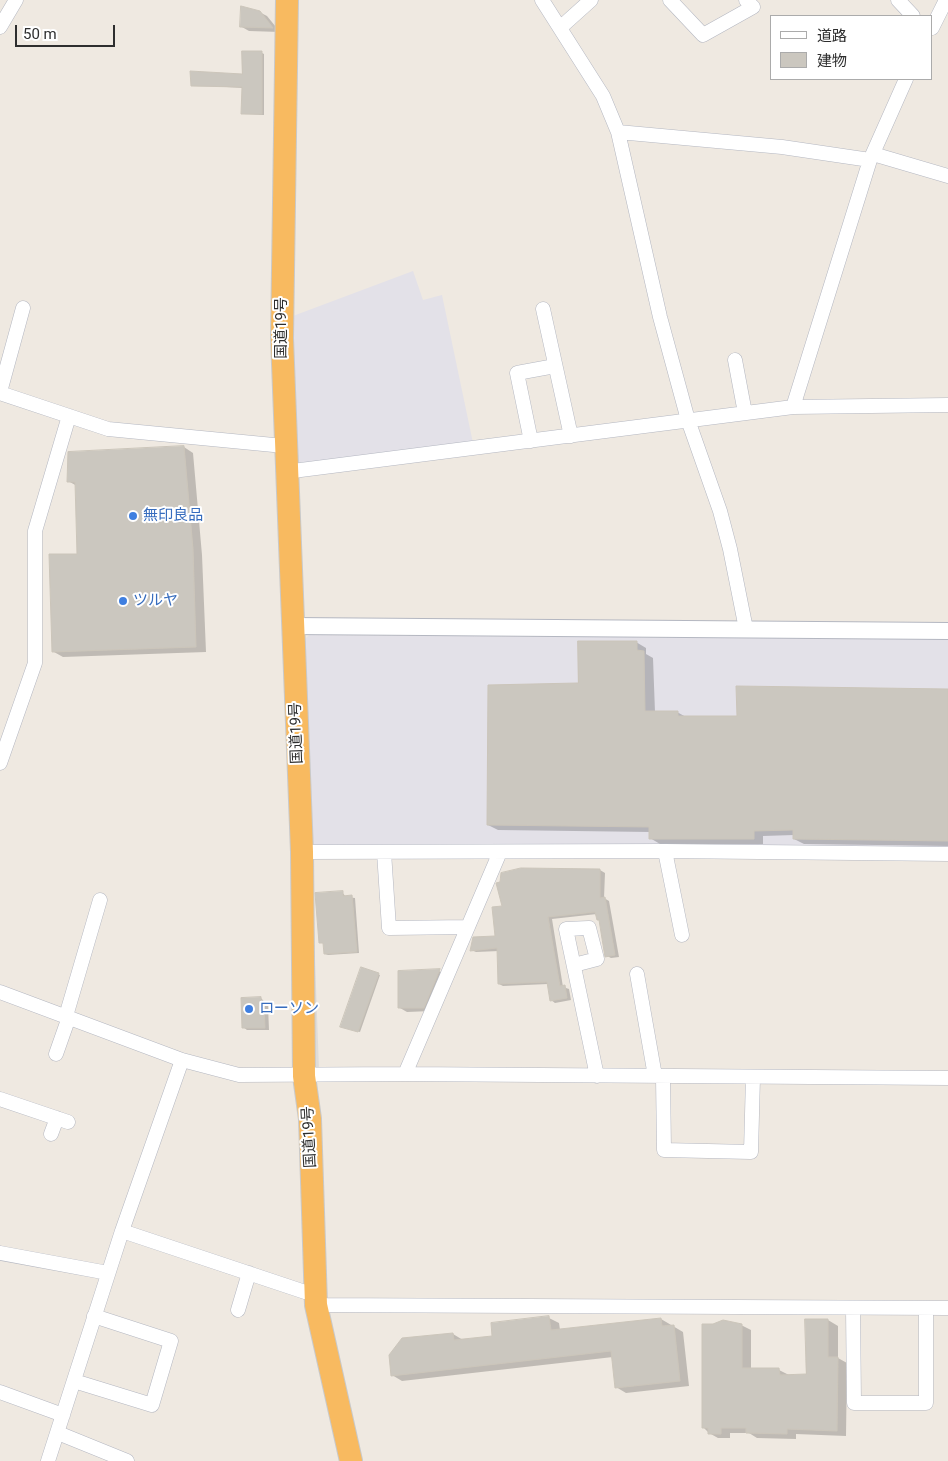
<!DOCTYPE html>
<html>
<head>
<meta charset="utf-8">
<style>
	body { margin:0 }
	#map { position:relative; width:948px; height:1461px; overflow:hidden; background:#efe9e1; font-family:Roboto,"Noto Sans JP",sans-serif }
	canvas { display:block }
	.legend { position:absolute; left:770px; top:15px; width:162px; height:65px; box-sizing:border-box; background:#fff; border:1px solid #ababab; margin:0; padding:6px 9px; list-style:none; font-size:15px; color:#2e2e2e }
	.legend li { display:flex; align-items:center; gap:10px; height:25px }
	.legend b { width:25px; border:1px solid #ababab }
	.scale { position:absolute; left:15px; top:25px; width:100px; height:22px; box-sizing:border-box; border:2px solid #2e2e2e; border-top:0; padding-left:6px; font-size:15px; line-height:18px; white-space:nowrap; color:#2e2e2e; -webkit-text-stroke:4px #fff; paint-order:stroke }
</style>
</head>
<body>
<div id="map">
<canvas width="948" height="1461"></canvas>
<ul class="legend">
<li><b style="height:6px;background:#fff"></b>道路</li>
<li><b style="height:14px;background:#cbc7bf"></b>建物</li>
</ul>
<div class="scale">50 m</div>
</div>
<script>
const c = document.querySelector('canvas').getContext('2d');
c.lineJoin = 'round';
function fillPath(path, color) { c.fillStyle = color; c.fill(path, 'evenodd'); }
function strokePath(path, color, width, dash) { c.strokeStyle = color; c.lineWidth = width; c.lineCap = dash ? 'butt' : 'round'; c.setLineDash(dash || []); c.stroke(path); }
function write(font, color, halo, rows, align = 'center') {
  c.font = font + ' Roboto,"Noto Sans JP",sans-serif'; c.lineWidth = 4; c.setLineDash([]); c.textBaseline = 'middle'; c.strokeStyle = halo; c.fillStyle = color; for (const [text, x, y, turn = 0] of rows) {
    c.save(); c.translate(x, y); c.rotate((+turn || 0) * Math.PI / 180); c.textAlign = isNaN(turn) ? turn : align; if (halo) c.strokeText(text, 0, 0); c.fillText(text, 0, 0); c.restore();
  }
}
fillPath(new Path2D(`
	M413 271 423 300 442 295 473 443 300 463 295 459 293 316Z
	M309 635 948 639V850L317 848 313 845 304 640Z`), '#e3e1e8');
fillPath(new Path2D(`
	M312 859 315 958 319 1070 315 1068 309 862Z`), '#dfdcd8');
fillPath(new Path2D(`
	M259 12 267 16 280 32 249 31 242 27Z
	M262 53 264 54V115L243 114V88L192 85 243 75Z
	M184 447 193 453 202 555 206 652 63 657 54 652 79 555 77 486 68 481Z
	M636 642 646 648V654L653 658 655 712H677L686 717H738L948 690V846L804 844 794 839V835L763 836V844H660L650 838V832L498 830 488 825 579 684Z
	M521 869 600 870 605 873 604 898 609 901 619 957 611 958 607 956 600 921 597 914 552 919 563 987 569 989 571 1000 555 1003 551 1000 548 984 503 986 499 984V951L476 952 471 950 497 937 503 907Z
	M342 892 346 897 355 898 359 953 328 955 325 954 324 944 321 942Z
	M439 971 446 975 431 1011 407 1012 400 1008 399 972Z
	M378 974 380 975 360 1032 343 1027Z
	M261 998 268 1006 269 1030H247L243 1027Z
	M549 1318 559 1323 560 1330 661 1319 683 1332 689 1386 626 1393 616 1387 613 1357 402 1381 392 1375 453 1334 463 1340 494 1337Z
	M807 1320H828L838 1326V1358L847 1363 846 1436 796 1434V1439L757 1438 749 1433H730V1438H718L709 1433 704 1428 741 1325 751 1330V1369L779 1370 789 1375H807Z`), '#0003');
const building = new Path2D(`
	M241 6 260 11 273 28 240 27Z
	M242 51H262V114H241L242 87 191 86 190 71 242 74Z
	M184 446 193 549 196 647 52 652 49 554H77L75 482H67L68 452Z
	M578 641H637V650L644 651 645 711H678V716H737L736 686 948 689V841L793 839V830L754 831V839H649V827L487 825 488 685 578 683Z
	M521 868 600 869V898L605 897 615 955 605 957 599 920H597L595 912 548 917 560 986 565 985 567 998 550 1001 547 982 498 984 497 948 470 951 473 937 495 936 492 907 502 906 496 883 500 882 501 873Z
	M343 891V896L352 895 357 952 324 954 323 943H319L315 893Z
	M361 967 379 973 358 1032 340 1027Z
	M440 969 424 1008H398V971Z
	M261 997V1001L264 1002 265 1028H242L241 998Z
	M549 1316 551 1330 661 1318 662 1326 674 1325 680 1381 615 1388 611 1351 391 1376 389 1355 402 1338 453 1333 454 1340 492 1336 491 1323Z
	M805 1319H828V1357H838L837 1431 787 1429V1434L746 1433V1428H721V1434H708V1428H702V1324H713L723 1320 742 1324V1368H779L780 1375 806 1374Z`);
fillPath(building, '#cbc7bf');
strokePath(building, '#cbc5ba', 1);
const minor = new Path2D(`
	M542 0 603 96 618 132 660 317 688 420 720 511 730 549 746 629
	M670 0 703 35 753 7 746 0
	M898 0 913 16
	M0 27 16 0
	M561 27 591 0
	M932 28 946 0
	M618 132 782 147 870 160
	M873 154 948 176
	M543 309 571 436
	M735 360 745 413
	M0 392 23 308
	M0 393 108 429 284 446
	M793 407 870 160 906 79
	M531 441 517 373 555 366
	M285 472 793 407 948 405
	M0 763 35 663V531L69 416
	M665 851 682 935
	M302 852 665 851 948 854
	M384 852 389 928 468 927
	M574 965 597 959 589 928 566 929 597 1076
	M637 974 655 1076
	M0 992 182 1060 239 1075 405 1074 948 1078
	M66 1016 100 900
	M56 1054 69 1017
	M405 1074 500 852
	M663 1077 664 1150 751 1152 753 1077
	M0 1099 68 1122
	M51 1134 57 1118
	M122 1231 305 1292 316 1293
	M0 1253 108 1273
	M316 1305 948 1308
	M853 1308 854 1403H926V1308
	M238 1310 249 1273
	M74 1381 152 1405 171 1341 94 1316
	M0 1392 63 1415
	M58 1433 127 1461
	M48 1461 122 1231 182 1060`);
const tertiary = new Path2D(`
	M292 626 948 631`);
const trunk = new Path2D(`
	M287 0 282 338 302 852 304 1076 310 1119 316 1305 351 1461`);
strokePath(minor, '#b4b7c1', 15);
strokePath(tertiary, '#b4b7c1', 18);
strokePath(trunk, '#c9c9c9', 24);
strokePath(minor, '#fff', 14);
strokePath(tertiary, '#fff', 16);
strokePath(trunk, '#f8ba60', 22);
for (const [x, y, r, color] of [
	[133,516,5,"#3f7fe0"],
	[123,601,5,"#3f7fe0"],
	[249,1009,5,"#3f7fe0"]
]) { const dot = new Path2D(); dot.arc(x, y, r, 0, 2 * Math.PI); c.fillStyle = color; c.fill(dot); strokePath(dot, '#fff', 2); }
write('15px', '#2e2e2e', '#fff', [
	["国道19号",282,328,-90],
	["国道19号",297,733,-92],
	["国道19号",310,1137,-93]
]);
write('15px', '#366cbe', '#fff', [
	["無印良品",143,516],
	["ツルヤ",133,601],
	["ローソン",259,1009]
], 'left');
</script>
</body>
</html>
